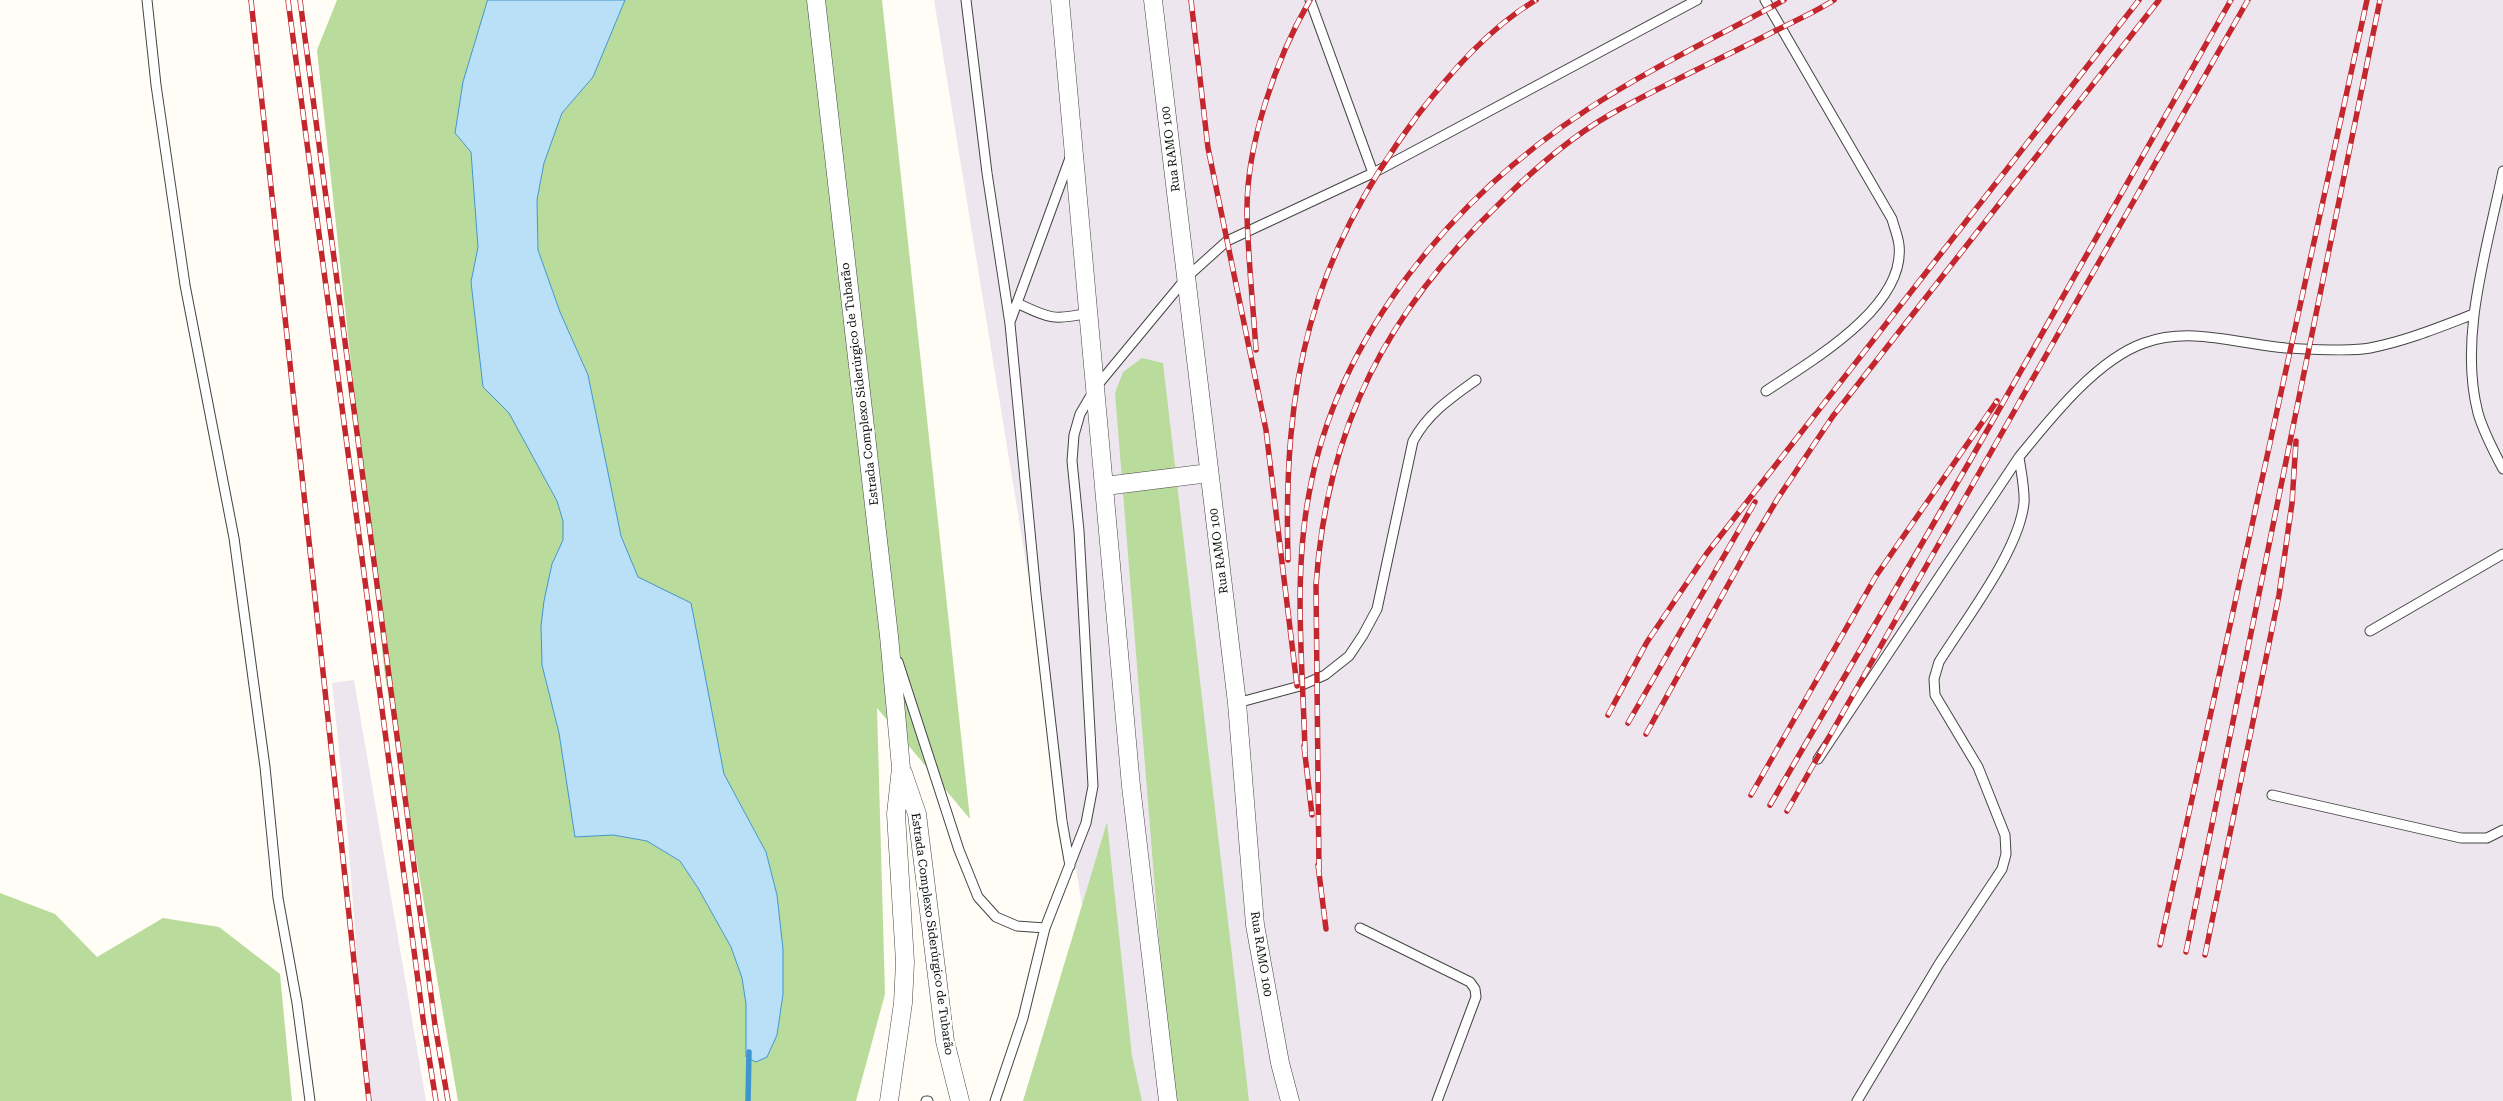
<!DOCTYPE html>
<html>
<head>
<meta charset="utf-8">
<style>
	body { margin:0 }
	canvas { display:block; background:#fffdf5 }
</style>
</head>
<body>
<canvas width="2503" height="1101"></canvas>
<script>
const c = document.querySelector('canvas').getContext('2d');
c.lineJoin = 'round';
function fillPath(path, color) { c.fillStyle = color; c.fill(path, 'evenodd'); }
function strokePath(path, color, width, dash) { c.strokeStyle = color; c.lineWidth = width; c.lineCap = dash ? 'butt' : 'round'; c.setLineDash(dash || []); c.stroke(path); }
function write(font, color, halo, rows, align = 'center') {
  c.font = font + ' "Roboto Serif",serif'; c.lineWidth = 5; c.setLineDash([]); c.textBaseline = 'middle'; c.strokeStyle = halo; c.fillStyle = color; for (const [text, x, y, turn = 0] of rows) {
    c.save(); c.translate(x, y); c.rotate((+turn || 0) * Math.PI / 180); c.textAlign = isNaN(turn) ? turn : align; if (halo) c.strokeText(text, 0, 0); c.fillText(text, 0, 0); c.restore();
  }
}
fillPath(new Path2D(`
	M934 0H2503V1101H1114Z
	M354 680 426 1101H368L348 838 332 683Z`), '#eee6ef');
fillPath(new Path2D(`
	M337 0H488L463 82 455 133 471 152 478 247 471 282 483 387 509 413 557 501 563 521V540L552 564 542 665 559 733 575 836 613 835 647 841 680 861 698 888 731 947 742 978 746 1004V1057H767L777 1035 783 994V949L777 895 766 852 724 774 691 604 638 577 621 537 588 375 560 312 538 250 537 200 544 163 562 113 593 77 625 0H882L970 819 877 708 885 994 856 1101H458L385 676 317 50Z
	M1142 358 1163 363 1249 1101H1172L1115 393 1123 372Z
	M1107 822 1132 1056 1142 1101H1023Z
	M0 893 55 914 97 957 163 918 219 927 280 974 292 1101H0Z`), '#b9dc9c');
const water = new Path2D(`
	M488 0H625L593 77 562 113 544 163 537 200 538 250 560 312 588 375 621 536 638 577 691 603 724 774 766 852 777 895 783 949V994L777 1035 767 1057 756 1062 746 1057V1004L742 978 731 947 698 888 680 861 647 841 613 835 575 837 559 733 542 665 541 626 544 601 552 564 563 540V521L557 501 509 413 483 387 471 282 478 247 471 152 455 133 463 82Z`);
fillPath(water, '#b9e0f7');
strokePath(water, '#3f96cf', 1);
strokePath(new Path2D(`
	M748 1101 749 1052`), '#3f96cf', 5.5);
const lane = new Path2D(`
	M147 0 156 85 185 285 234 538 265 767 278 898 297 1003 310 1101
	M966 0 987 173 1010 324 1036 594 1062 821 1070 866
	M1310 0 1373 173
	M1765 0 1892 219C1894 227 1898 236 1899 245 1906 307 1811 361 1766 391
	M2503 171C2488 246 2458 337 2478 413 2483 431 2494 452 2503 469
	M1017 303C1049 318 1053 321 1088 313
	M1010 322 1070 158
	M2370 631 2503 554
	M898 662 959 850 978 897 996 917 1017 926 1045 928 1086 823 1093 786 1079 531 1072 461 1074 435 1080 414 1096 387 1187 277 1227 241 1377 171 1697 0
	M1237 703 1300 686 1325 675 1349 656 1363 635 1377 609 1413 441C1428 413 1451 398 1476 380
	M1818 759 2019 457C2051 418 2096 360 2144 343 2191 326 2238 344 2286 348 2306 349 2351 352 2370 348 2406 341 2440 327 2474 314
	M2272 795 2461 838H2487L2503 830
	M1360 928 1470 982 1475 989 1476 997 1437 1101
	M926 1101H928
	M995 1101 1023 1018 1045 928
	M1857 1101 1939 964 2002 869 2006 854 2005 835 1978 767 1935 695 1934 679 1939 662C1965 620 2019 551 2024 503 2025 489 2021 472 2019 457`);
const street = new Path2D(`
	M816 0 889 636 901 768 896 814 905 962 903 1003 889 1101
	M1060 0 1131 786 1168 1101
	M1153 0 1237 703 1255 925 1280 1063 1290 1101
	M1105 486 1209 473
	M903 773 917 814 945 1041 960 1101`);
strokePath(lane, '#444', 11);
strokePath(street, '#444', 19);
strokePath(lane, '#fff', 9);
strokePath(street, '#fff', 18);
const rail = new Path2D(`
	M251 0 369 1101
	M288 0 424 1026 436 1101
	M300 0 435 1025 448 1101
	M1191 0 1208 148 1266 430 1297 686
	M1256 350C1253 304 1248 258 1247 213 1246 145 1276 58 1310 0
	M1288 560C1283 382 1309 261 1417 116 1450 73 1489 28 1536 0
	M1608 715 1647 642 1707 553 2139 0
	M1628 723 1755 502
	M1646 734 1750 545 1778 498 1833 416 2159 0
	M1304 746 1312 815
	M1305 752C1303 667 1293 578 1309 494 1337 334 1455 196 1588 109 1650 68 1719 36 1784 0
	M1751 795 1876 576 1997 401
	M1770 805 1971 459 2231 0
	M1787 811 2248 0
	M1318 865 1326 929
	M1319 870 1316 585C1327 425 1387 312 1501 202 1534 169 1571 137 1611 114 1663 85 1718 60 1771 33 1792 22 1814 13 1834 0
	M2160 945 2367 0
	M2186 952 2380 0
	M2205 955 2279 595 2292 503 2296 441`);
strokePath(rail, '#c4262e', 5.5);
strokePath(rail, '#fff', 4, [11]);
write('12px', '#111', '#fff', [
	["Rua RAMO 100",1171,149,-97],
	["Estrada Complexo Siderúrgico de Tubarão",860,384,-97],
	["Rua RAMO 100",1219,551,-97],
	["Estrada Complexo Siderúrgico de Tubarão",932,934,82],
	["Rua RAMO 100",1261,954,81]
]);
</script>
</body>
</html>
